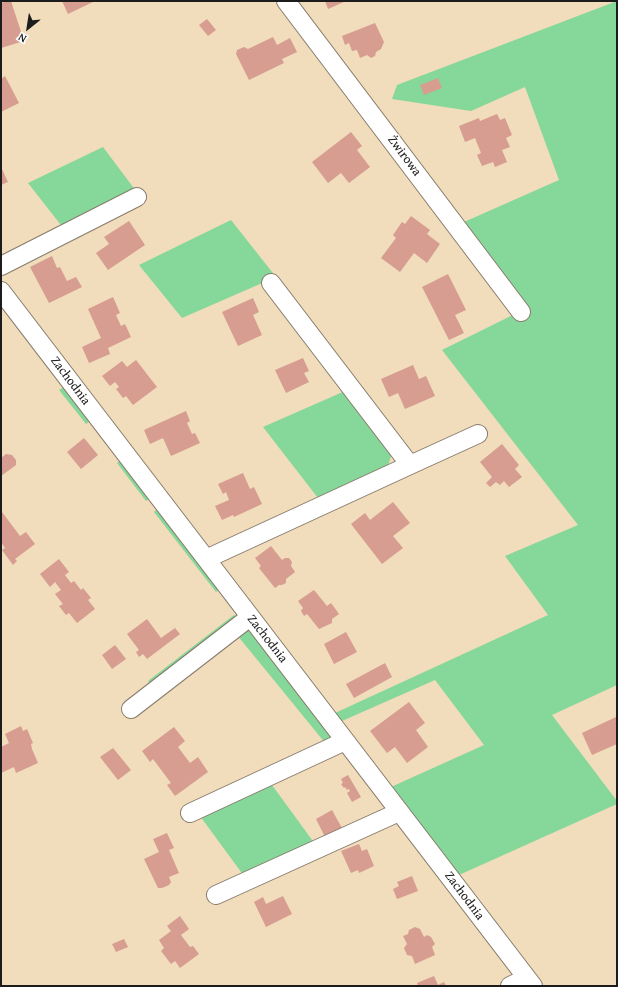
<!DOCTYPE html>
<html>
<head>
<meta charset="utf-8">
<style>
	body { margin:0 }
	#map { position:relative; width:618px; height:987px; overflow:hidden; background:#f1dcbc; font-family:"Gentium Book Plus",serif }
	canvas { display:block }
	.frame { position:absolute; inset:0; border:2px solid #1c1c1c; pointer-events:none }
	.north { position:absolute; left:8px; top:8px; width:40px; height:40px; -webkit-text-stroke:3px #fff; paint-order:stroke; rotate:210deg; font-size:11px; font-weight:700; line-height:16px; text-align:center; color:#1c1c1c }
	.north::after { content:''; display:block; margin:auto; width:14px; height:18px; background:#1c1c1c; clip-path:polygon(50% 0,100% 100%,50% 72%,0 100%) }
</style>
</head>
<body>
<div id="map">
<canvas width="618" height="987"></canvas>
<div class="frame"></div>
<div class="north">N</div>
</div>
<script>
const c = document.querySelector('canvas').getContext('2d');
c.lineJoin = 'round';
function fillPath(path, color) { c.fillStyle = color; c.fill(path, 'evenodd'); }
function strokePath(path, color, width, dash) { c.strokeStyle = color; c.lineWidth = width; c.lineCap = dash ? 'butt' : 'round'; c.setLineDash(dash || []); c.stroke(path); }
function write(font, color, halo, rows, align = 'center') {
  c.font = font + ' "Gentium Book Plus",serif'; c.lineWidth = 3; c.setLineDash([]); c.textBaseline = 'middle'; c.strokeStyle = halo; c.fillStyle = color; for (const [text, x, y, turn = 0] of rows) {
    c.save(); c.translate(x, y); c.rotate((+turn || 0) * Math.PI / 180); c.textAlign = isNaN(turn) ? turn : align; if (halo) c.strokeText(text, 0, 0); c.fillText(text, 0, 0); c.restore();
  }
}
fillPath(new Path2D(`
	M617 1V685L552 715 617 801V804L459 875 391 787 484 745 435 680 342 721 335 713 548 615 505 556 578 525 442 350 529 307 464 222 559 180 525 87 471 111 392 99 397 85Z
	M103 147 136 191 64 229 28 183Z
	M231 220 276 277 182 318 139 265Z
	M66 386 92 420 86 424 59 390Z
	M345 391 392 453 388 466 318 498 263 427Z
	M122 459 151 498 146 501 117 463Z
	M158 508 221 588 216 592 154 512Z
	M234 615 238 619 153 688 148 681Z
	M249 626 336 740 326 744 237 635Z
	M272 785 315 844 244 876 200 816Z`), '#85d899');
fillPath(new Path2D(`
	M7 1H11L24 41 1 48V3Z
	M62 1H95L68 14Z
	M325 1H346L328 9Z
	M207 19 216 30 208 36 199 25Z
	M375 23 384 42 381 49 376 52 375 56 371 58 367 55 360 58 357 50 352 51 349 43 345 45 342 36Z
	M273 37 277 45 290 38 297 52 282 59 284 63 249 80 236 54 237 50 244 47 248 49Z
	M5 76 19 103 1 112V79Z
	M438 78 442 88 424 95 420 85Z
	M497 114 500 120 505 118 512 135 506 138 510 147 502 150 507 162 495 167 493 162 482 166 477 155 481 153 475 138 465 142 459 126 479 118 480 121Z
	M351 132 362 146 357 150 370 167 349 183 341 173 328 183 312 162Z
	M1 167 8 182 1 185Z
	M411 216 430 230 427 234 440 244 427 263 414 253 400 272 381 258 396 238 393 235 402 222 405 224Z
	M129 221 145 245 108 270 96 253 109 244 104 237Z
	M52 256 57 268 60 267 67 281 76 277 82 287 49 303 30 267Z
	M448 274 466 310 455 315 464 333 449 340 422 287Z
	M113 297 120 313 116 315 121 326 125 324 131 337 108 348 110 354 89 363 82 347 101 338 88 309Z
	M253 298 259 312 253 315 262 335 238 346 222 312Z
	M303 358 309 371 304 373 309 382 286 393 275 370Z
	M136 360 157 387 133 405 126 396 123 398 116 389 119 387 115 382 110 386 102 376 122 361 127 367Z
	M413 365 419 379 426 376 435 396 405 409 398 393 389 397 381 379Z
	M186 411 190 421 187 423 192 434 195 433 200 443 171 456 163 438 150 444 144 430Z
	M84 438 98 455 81 469 67 452Z
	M502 444 519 465 515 469 522 477 509 487 504 481 500 485 496 482 490 487 486 483 492 477 480 462Z
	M6 454 12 455 16 460V465L1 476V458Z
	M243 473 250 489 254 487 262 504 234 517 233 515 222 520 215 506 229 500 226 492 223 494 218 484Z
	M393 502 410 523 393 536 403 548 382 564 351 524 365 513 370 520Z
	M2 512 20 536 26 532 35 544 15 559 17 561 13 565 2 550 5 548 1 542Z
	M271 546 282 560 285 558H289L292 562 291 566 295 572 286 579V583L282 585H279L275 588 259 568 261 566 255 558Z
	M59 559 69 572 65 575 71 583 74 581 81 590 83 588 91 598 88 600 95 609 77 623 69 613 66 615 59 606 63 604 55 594 61 590 55 582 50 587 40 574Z
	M314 590 327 606 331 603 339 614 332 619V623L319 629 307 614 304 616 301 611 303 608 298 601Z
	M147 619 161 638 175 628 180 634 147 659 143 654 139 657 136 652 139 650 127 634Z
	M346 632 357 652 334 664 324 644Z
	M115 645 126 659 112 669 102 655Z
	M385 663 392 677 354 698 346 684Z
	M409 702 425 723 416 730 428 747 407 763 395 747 387 753 370 731Z
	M616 717 617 720V744L592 755 582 733Z
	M21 726 23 731 27 729 33 743 31 744 32 749 38 763 16 773 14 767 1 773V747L9 743 5 734Z
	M174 727 185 741 178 747 190 763 198 757 208 772 175 796 167 785 171 783 153 759 150 762 142 751Z
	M113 748 131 770 118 780 100 757Z
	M348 775 361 797 352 802 347 793 350 791 349 789 347 790 345 787 344 788 341 784 343 783 341 779Z
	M332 810 343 830 326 839 316 819Z
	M167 833 174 848 169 850 179 873 169 877 171 882 169 885 162 888H158L144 859 159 852 153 839Z
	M359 844 362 851 367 849 374 866 359 873 358 870 351 873 341 851Z
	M412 876 418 891 397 899 393 889 399 886 397 882Z
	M283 896 292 914 266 927 254 902 263 897 266 904Z
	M180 916 189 929 181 935 190 947 193 946 199 954 180 968 175 961 171 964 161 951 164 948 159 940 171 931 167 926Z
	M415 927 420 929 424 937 427 935 431 937 435 944 432 947 435 955 415 964 412 956 407 955 404 948 407 944 403 936 408 934 409 930Z
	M124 939 128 947 116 952 112 944Z
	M434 976 438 985 444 982 446 986H418L417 983Z`), '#d69d90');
const minor = new Path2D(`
	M286 1 521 312
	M1 266 137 197
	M1 291 533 986
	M410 465 478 434
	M206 559 410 465 271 283
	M131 709 250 617
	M190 813 345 741
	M216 895 399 812
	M510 986 527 978`);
strokePath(minor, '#867c6c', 20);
strokePath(minor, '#fff', 18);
write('13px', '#1c1c1c', '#fff', [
	["Żwirowa",404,156,53],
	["Zachodnia",70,381,53],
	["Zachodnia",267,639,52],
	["Zachodnia",464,896,53]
]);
</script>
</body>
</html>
